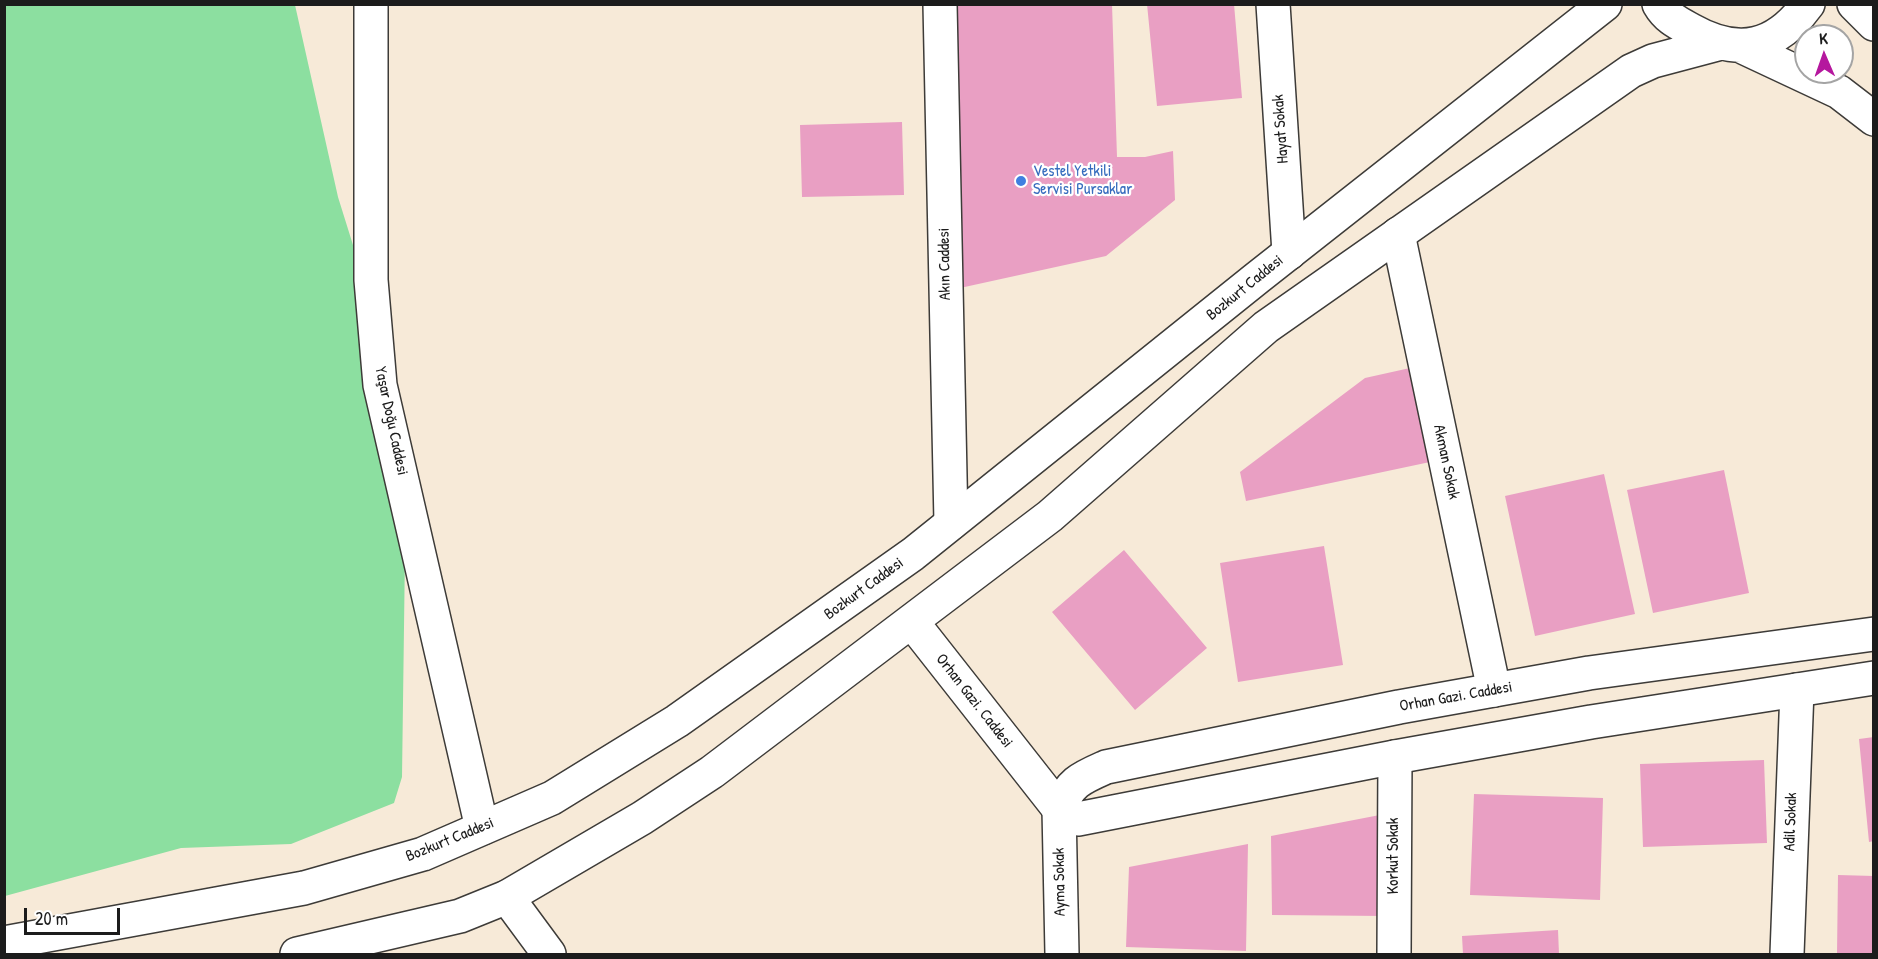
<!DOCTYPE html>
<html>
<head>
<meta charset="utf-8">
<style>
	body { margin:0 }
	#map { position:relative; width:1878px; height:959px; overflow:hidden; background:#f7ead8; font-family:"Patrick Hand",sans-serif }
	canvas { display:block }
	.frame { position:absolute; inset:0; border:6px solid #1c1c1c; pointer-events:none }
	.north { position:absolute; left:1794px; top:24px; width:60px; height:60px; box-sizing:border-box; background:#fff; border:2px solid #a4a4a4; border-radius:50%; rotate:358deg; font-size:16px; font-weight:700; line-height:24px; text-align:center; color:#1c1c1c }
	.north::after { content:''; display:block; margin:auto; width:21px; height:27px; background:#b5179e; clip-path:polygon(50% 0,100% 100%,50% 72%,0 100%) }
	.scale { position:absolute; left:24px; top:908px; width:96px; height:27px; box-sizing:border-box; border:3px solid #1c1c1c; border-top:0; padding-left:8px; font-size:18px; line-height:21px; white-space:nowrap; color:#1c1c1c; -webkit-text-stroke:4px #fff; paint-order:stroke }
</style>
</head>
<body>
<div id="map">
<canvas width="1878" height="959"></canvas>
<div class="frame"></div>
<div class="north">K</div>
<div class="scale">20 m</div>
</div>
<script>
const c = document.querySelector('canvas').getContext('2d');
c.lineJoin = 'round';
function fillPath(path, color) { c.fillStyle = color; c.fill(path, 'evenodd'); }
function strokePath(path, color, width, dash) { c.strokeStyle = color; c.lineWidth = width; c.lineCap = dash ? 'butt' : 'round'; c.setLineDash(dash || []); c.stroke(path); }
function write(font, color, halo, rows, align = 'center') {
  c.font = font + ' "Patrick Hand",sans-serif'; c.lineWidth = 4.5; c.setLineDash([]); c.textBaseline = 'middle'; c.strokeStyle = halo; c.fillStyle = color; for (const [text, x, y, turn = 0] of rows) {
    c.save(); c.translate(x, y); c.rotate((+turn || 0) * Math.PI / 180); c.textAlign = isNaN(turn) ? turn : align; if (halo) c.strokeText(text, 0, 0); c.fillText(text, 0, 0); c.restore();
  }
}
fillPath(new Path2D(`
	M5 5H295L338 197 387 354 405 552 402 777 394 803 291 844 181 848 5 896Z`), '#8cdfa0');
fillPath(new Path2D(`
	M948 4H1112L1117 157H1145L1173 151 1175 200 1106 256 960 288Z
	M1147 4H1234L1242 98 1157 106Z
	M902 122 904 195 802 197 800 125Z
	M1410 368 1430 462 1246 501 1240 472 1365 378Z
	M1724 470 1749 593 1653 613 1627 490Z
	M1604 474 1635 614 1535 636 1505 496Z
	M1324 546 1343 665 1238 682 1220 563Z
	M1124 550 1207 648 1135 710 1052 612Z
	M1874 737V841L1869 842 1859 739Z
	M1764 760 1767 843 1643 847 1640 764Z
	M1474 794 1603 798 1600 900 1470 895Z
	M1385 814V916L1272 915 1271 836Z
	M1248 844 1246 951 1126 947 1129 867Z
	M1838 875 1874 876V954H1837Z
	M1558 930 1559 954H1463L1462 936Z`), '#e99fc3');
const minor = new Path2D(`
	M371 4V280L380 385 482 828
	M940 4 951 523
	M1273 4 1289 253
	M1398 234 1494 690
	M1059 809 1062 954
	M507 897 549 954
	M1394 954 1395 757
	M1787 954 1797 690`);
const tertiary = new Path2D(`
	M1659 4C1667 18 1678 23 1691 30 1739 57 1776 48 1808 4
	M1854 4 1874 24
	M1743 47 1839 92 1874 119
	M912 622 1059 809 1078 819 1395 757 1591 722 1874 678
	M1059 809C1070 782 1081 778 1106 767L1399 707 1589 673 1874 634
	M4 943 304 888 423 854 552 798 677 721 913 554 1257 278 1605 4
	M297 954 460 916 507 897 642 818 712 772 1050 516 1266 327 1631 71 1653 61 1717 44`);
strokePath(minor, '#3d3b38', 36);
strokePath(tertiary, '#3d3b38', 36);
strokePath(minor, '#fff', 33);
strokePath(tertiary, '#fff', 33);
for (const [x, y, r, color] of [
	[1021,181,6,"#3f7fe0"]
]) { const dot = new Path2D(); dot.arc(x, y, r, 0, 2 * Math.PI); c.fillStyle = color; c.fill(dot); strokePath(dot, '#fff', 2); }
write('16px', '#1c1c1c', '#fff', [
	["Hayat Sokak",1281,129,-94],
	["Akın Caddesi",945,264,-91],
	["Bozkurt Caddesi",1245,288,-39],
	["Yaşar Doğu Caddesi",391,421,78],
	["Akman Sokak",1446,462,78],
	["Bozkurt Caddesi",864,589,-36],
	["Orhan Gazi. Caddesi",1456,697,-10],
	["Orhan Gazi. Caddesi",974,701,52],
	["Adil Sokak",1791,822,-88],
	["Bozkurt Caddesi",450,840,-22],
	["Korkut Sokak",1394,856,-90],
	["Ayma Sokak",1060,882,-91]
]);
write('16px', '#366cbe', '#fff', [
	["Vestel Yetkili",1033,172],
	["Servisi Pursaklar",1033,190]
], 'left');
</script>
</body>
</html>
